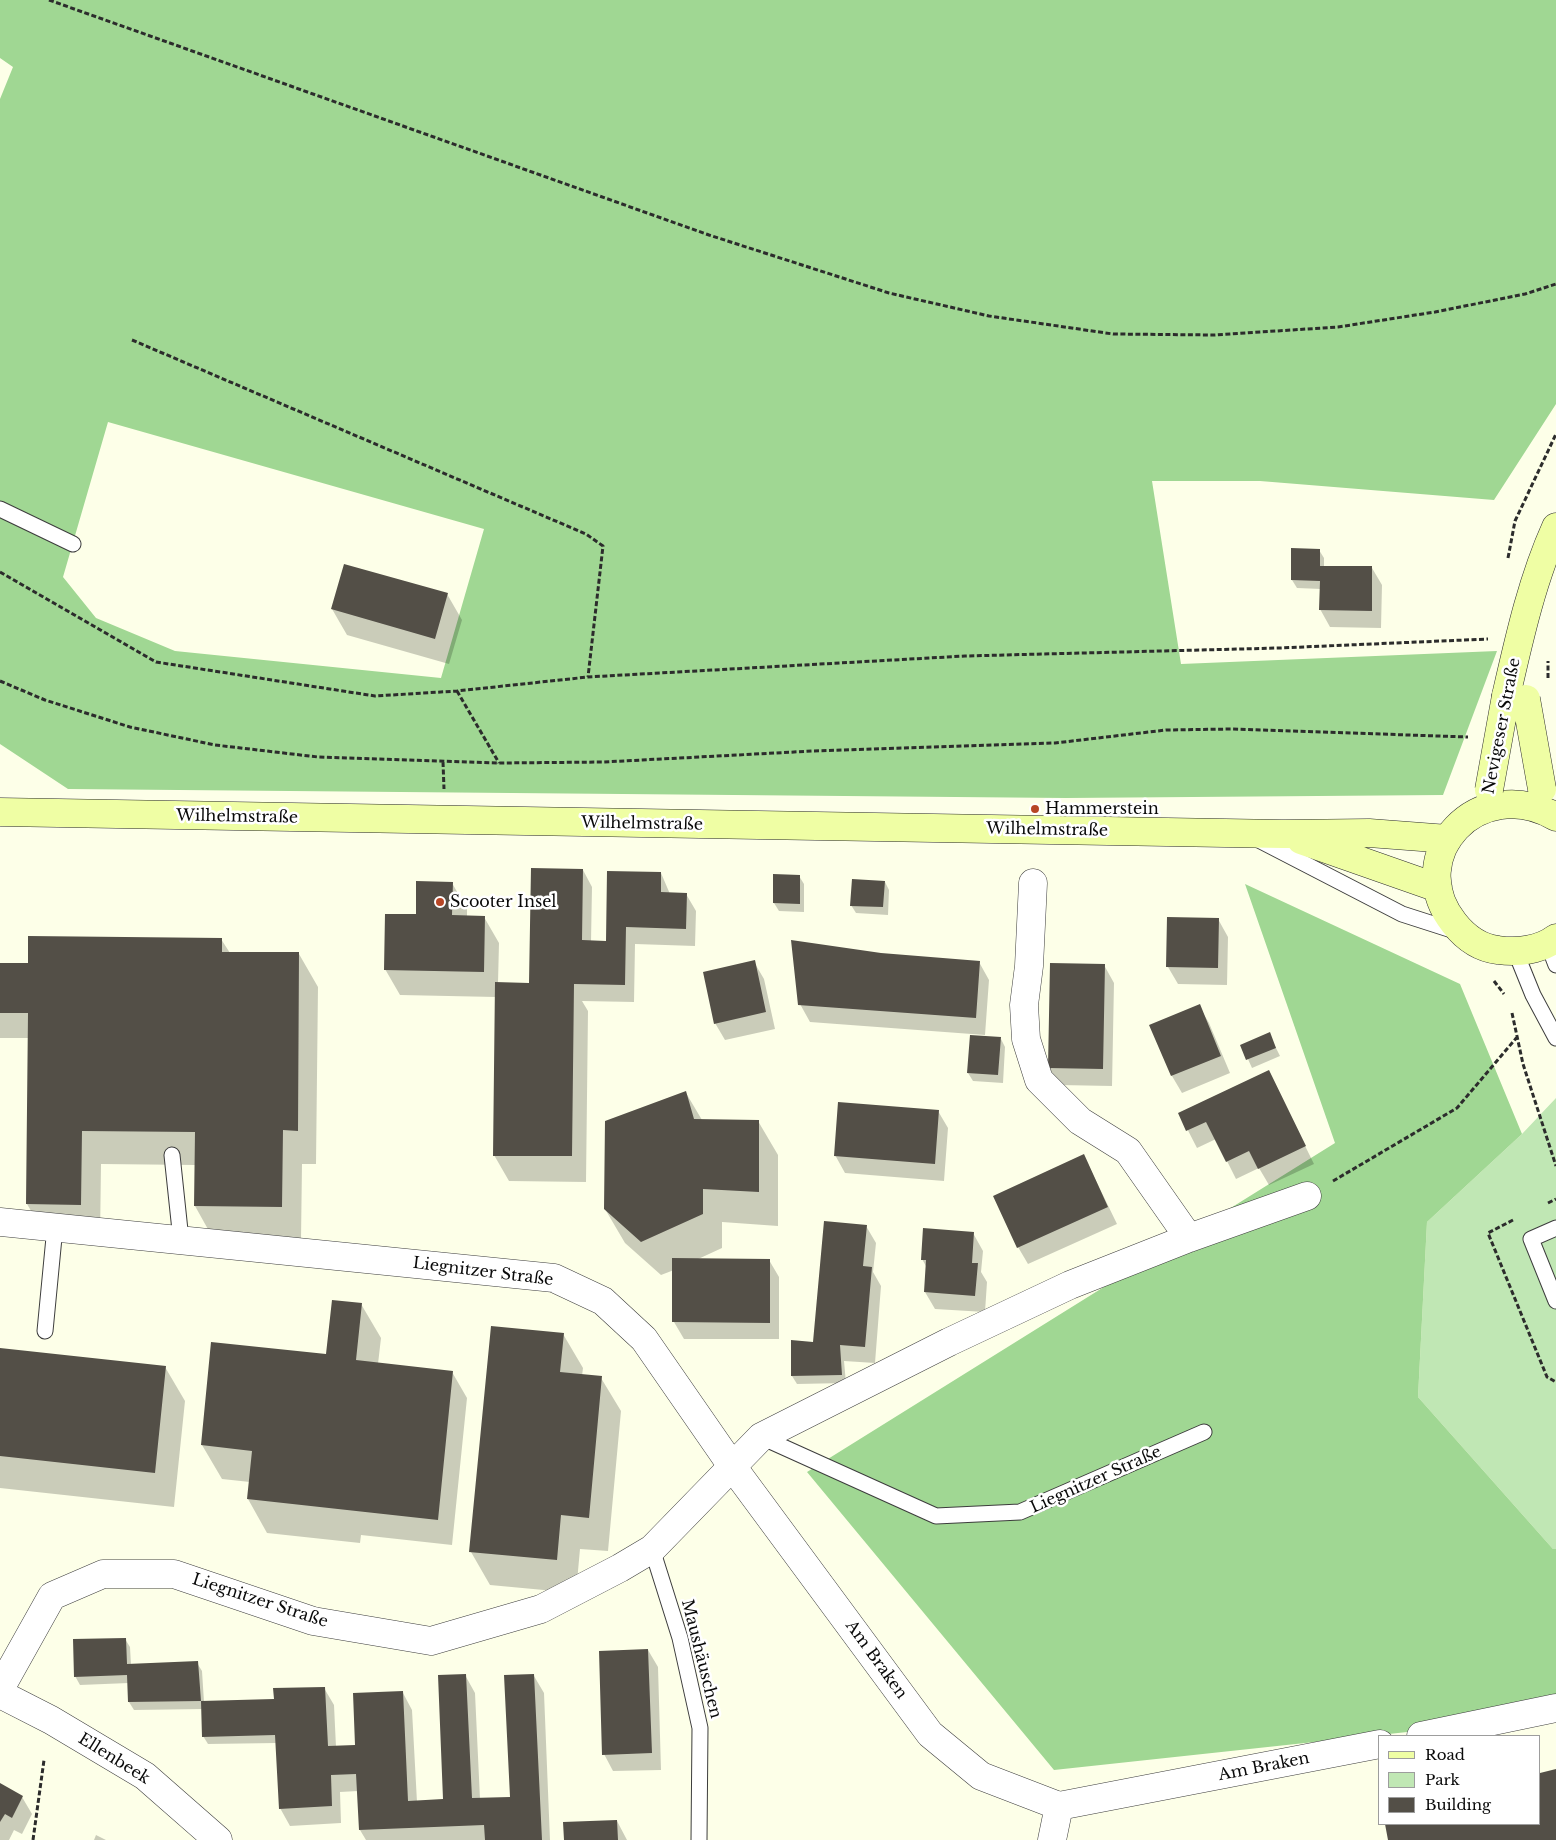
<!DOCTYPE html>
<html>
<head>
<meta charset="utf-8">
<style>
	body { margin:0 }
	#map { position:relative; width:1556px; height:1840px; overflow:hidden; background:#fdffe8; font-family:"Libre Baskerville",serif }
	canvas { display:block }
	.legend { position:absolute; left:1378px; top:1735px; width:162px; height:90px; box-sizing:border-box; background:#fff; border:1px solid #9d9d9d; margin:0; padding:6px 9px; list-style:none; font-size:15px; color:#0a0a0a }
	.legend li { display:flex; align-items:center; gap:10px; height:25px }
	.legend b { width:25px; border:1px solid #9d9d9d }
</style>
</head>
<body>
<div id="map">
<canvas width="1556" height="1840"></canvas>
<ul class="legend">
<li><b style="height:6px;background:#effea4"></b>Road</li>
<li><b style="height:14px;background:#c0e7b4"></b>Park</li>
<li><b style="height:14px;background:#534f47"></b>Building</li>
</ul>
</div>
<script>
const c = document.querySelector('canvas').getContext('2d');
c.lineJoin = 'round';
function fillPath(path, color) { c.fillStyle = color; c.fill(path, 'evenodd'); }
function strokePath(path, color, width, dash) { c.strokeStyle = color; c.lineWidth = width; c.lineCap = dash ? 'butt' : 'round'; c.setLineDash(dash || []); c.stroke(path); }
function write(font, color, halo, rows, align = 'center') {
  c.font = font + ' "Libre Baskerville",serif'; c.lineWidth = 5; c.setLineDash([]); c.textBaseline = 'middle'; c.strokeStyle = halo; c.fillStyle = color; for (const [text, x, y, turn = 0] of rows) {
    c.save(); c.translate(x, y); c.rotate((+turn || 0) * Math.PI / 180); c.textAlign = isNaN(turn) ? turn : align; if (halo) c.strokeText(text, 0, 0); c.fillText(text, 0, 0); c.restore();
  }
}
fillPath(new Path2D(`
	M1556 1098V1549H1553L1418 1397 1427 1222 1522 1134Z`), '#c0e7b4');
fillPath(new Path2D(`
	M0 0H1556V404L1494 500 1260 481H1152L1181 664 1497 651 1443 795 1066 798 68 789 0 744V99L13 67 0 58ZM108 422 484 529 441 678 175 651 96 618 63 577Z
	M1245 884 1460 984 1522 1134 1427 1222 1418 1397 1553 1549H1556V1716L1054 1770 807 1472 1335 1143Z`), '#a0d793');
fillPath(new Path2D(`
	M1292 550H1319L1324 558V567L1372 568 1382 585 1381 628 1330 627 1320 609 1321 589 1297 588 1292 580Z
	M447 594 462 620 449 664 347 635 332 609Z
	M583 870 592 887 591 942H607L661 873 670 894H686L696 911 695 946 635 944 634 1002 582 1001 588 1011 586 1182 509 1181 494 1155 496 997 400 995 385 969 417 916 452 883 467 909V916L484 917 499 943 498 983 530 984Z
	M774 876H799L804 884V912L779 911 774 903Z
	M885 882 889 890 888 915 856 913 851 905Z
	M1218 919 1228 937 1227 985 1178 984 1168 967Z
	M221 939 230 953 299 954 318 987 316 1164H302L301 1240H214L195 1206V1165L101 1164 100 1239 47 1238 27 1204 29 1038H0V964H27Z
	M881 954 979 962 989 980 985 1035 810 1022 800 1004Z
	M754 962 764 979 775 1029 725 1040 715 1023Z
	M1104 965 1114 983 1112 1086 1059 1085 1049 1067Z
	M1199 1006 1209 1023 1230 1073 1182 1093 1172 1076Z
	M1269 1034 1280 1056 1252 1068 1242 1046Z
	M1001 1039 1005 1047 1003 1083 973 1081 968 1073Z
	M1268 1071 1314 1164 1269 1185 1259 1168 1236 1179 1216 1139 1197 1148 1179 1113Z
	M686 1093 702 1120 758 1121 778 1155V1226L722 1222V1248L696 1260H769L779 1277V1339H684L674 1322V1270L661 1275 625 1243 605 1209Z
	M938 1111 948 1128 944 1181 845 1173 835 1155Z
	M1084 1156 1117 1224 1028 1264 1018 1247Z
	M866 1226 876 1243 873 1272 881 1286 875 1363 844 1361 846 1383 797 1384 792 1376 793 1341 815 1343Z
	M973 1233 983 1251 981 1272 987 1282 985 1312 935 1309 925 1292 927 1268 922 1259Z
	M361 1304 381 1338 378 1364 452 1372 467 1398 452 1545 361 1535 360 1543 267 1533 248 1499 250 1482 222 1479 202 1445 327 1355Z
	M563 1334 583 1368 582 1376 601 1378 621 1411 608 1551 580 1549 576 1593 490 1585 471 1552Z
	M0 1349 165 1367 185 1401 174 1507 0 1488Z
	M125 1639 130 1647 131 1665 197 1663 202 1671 204 1702 273 1700 324 1688 334 1705 336 1747 356 1746 403 1693 412 1710 417 1802 445 1801 465 1675 475 1693 480 1799 511 1798 534 1676 544 1693 550 1840H366L360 1830 358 1791 340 1792 341 1823 290 1826 280 1808 277 1743 208 1744 203 1736V1709L134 1710 129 1702V1683L80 1685 75 1676Z
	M648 1650 658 1667 661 1770 613 1771 604 1754Z
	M1556 1771V1840H1390L1386 1824H1540V1774Z
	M0 1785 22 1797 32 1814 22 1834 14 1830 9 1840H0Z
	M617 1821 627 1840H565Z
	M96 1835 106 1840H94Z`), '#0003');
fillPath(new Path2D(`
	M1291 548 1320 549V566H1372V611L1319 610 1320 581 1291 580Z
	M344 564 448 593 435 639 331 609Z
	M531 868 583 869 582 940 606 941 607 871 661 872V892L687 893 686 929 626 927 625 985 574 984 572 1156H493L495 982 529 983Z
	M773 874 800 875V904L773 903Z
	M852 879 885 881 883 907 850 906Z
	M416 881 453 882 452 915 485 916 484 972 384 970 385 914H416Z
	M1167 917 1219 918 1218 968 1166 967Z
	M28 936 222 938V952H299L298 1131 283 1130 282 1207 194 1206 195 1132 82 1131 81 1205 26 1204 28 1013H0V963H28Z
	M791 940 881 953 980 961 976 1018 798 1005Z
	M755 960 766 1012 714 1024 703 972Z
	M1050 963 1105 964 1103 1069 1048 1068Z
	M1200 1004 1221 1056 1171 1076 1149 1025Z
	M1270 1032 1276 1048 1246 1060 1240 1045Z
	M970 1035 1001 1037 998 1075 967 1073Z
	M1269 1070 1306 1146 1258 1169 1249 1151 1226 1162 1206 1122 1186 1131 1178 1113Z
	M686 1091 694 1119 759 1120V1192L703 1189V1214L641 1242 604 1209 605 1121Z
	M838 1102 939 1110 935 1164 834 1156Z
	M1084 1154 1108 1207 1017 1248 993 1196Z
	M824 1221 867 1225 863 1266 872 1267 865 1347 840 1345 842 1375 791 1376V1340L813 1342Z
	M923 1228 974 1232 972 1263H978L975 1296 924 1292 926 1260H921Z
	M672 1258 770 1259V1323L672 1322Z
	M332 1300 362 1303 356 1360 453 1371 438 1520 247 1499 252 1451 201 1445 211 1342 326 1354Z
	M491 1326 564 1333 560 1372 602 1376 589 1518 561 1515 557 1560 469 1552Z
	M0 1348 166 1366 155 1473 0 1456Z
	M126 1638 127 1664 198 1661 201 1701 128 1702 127 1675 74 1677 73 1639Z
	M648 1649 652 1753 602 1755 599 1651Z
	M466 1674 472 1798 510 1797 504 1675 534 1674 542 1840H485L484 1825 359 1830 356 1774 331 1775 332 1806 279 1809 275 1735 202 1737 201 1701 274 1699 273 1688 325 1687 328 1746 355 1745 353 1693 403 1691 408 1801 443 1799 438 1675Z
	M1556 1769V1840H1388L1385 1824H1540V1773Z
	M0 1783 23 1796 12 1818 5 1814 0 1822Z
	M617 1820 618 1840H564L563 1822Z`), '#534f47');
const service = new Path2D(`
	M0 509 73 544
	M1255 838 1402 914 1458 932
	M1548 944 1556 965
	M1516 953 1533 995 1556 1038
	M172 1155 181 1240
	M1556 1228 1531 1239 1556 1301
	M45 1331 55 1227
	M761 1437 936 1516 1020 1512 1204 1432
	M652 1549 680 1638 700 1728 699 1840`);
const minor = new Path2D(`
	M1033 883 1029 966 1024 1005 1026 1039 1039 1080 1080 1121 1128 1151 1189 1238
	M0 1222 554 1278 603 1301 644 1339 732 1466 930 1734 981 1776 1059 1806 1380 1744
	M0 1689 52 1596 103 1574H174L313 1621 431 1641 541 1609 620 1568 652 1549 761 1437 949 1342 1070 1285 1189 1238 1307 1196
	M0 1694 51 1720 145 1776 218 1840
	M1421 1736 1556 1708
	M1052 1840 1059 1806`);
const secondary = new Path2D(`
	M1506 696C1519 639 1532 580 1556 527
	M0 812 1283 834 1369 833 1448 839
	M1556 817C1479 772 1401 856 1454 923 1465 937 1480 948 1498 950 1518 953 1540 950 1556 938
	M1301 840 1438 888`);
strokePath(service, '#3d3d3d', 17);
strokePath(minor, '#3d3d3d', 29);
strokePath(secondary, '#2c2c2c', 29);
strokePath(new Path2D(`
	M49 0 709 235 889 293 989 316 1113 334 1214 335 1338 327 1435 312 1525 294 1556 284
	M132 340 586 534 603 546 588 677
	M1508 558 1515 521 1556 434
	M0 572 156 662 375 696 457 691 588 677 965 656 1279 648 1488 639
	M1548 678V661
	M0 681 45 700 130 727 215 745 318 757 499 763 604 762 813 751 1055 743 1166 730 1232 729 1468 737
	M457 691 499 763
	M443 762 444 789
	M1494 981 1504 994
	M1512 1013 1523 1064 1556 1166
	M1333 1181 1457 1108 1518 1036
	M1548 1203 1556 1199
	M1513 1220 1488 1233 1547 1377 1556 1382
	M33 1840 44 1760`), '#2c2c2c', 3, [5, 2.5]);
strokePath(service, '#fff', 15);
strokePath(minor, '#fff', 28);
strokePath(secondary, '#effea4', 28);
const secondaryBridge = new Path2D(`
	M1526 699 1542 789
	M1489 790 1506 696`);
strokePath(secondaryBridge, '#2c2c2c', 29, []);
strokePath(secondaryBridge, '#effea4', 28);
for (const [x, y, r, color] of [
	[1035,809,5,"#b74626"],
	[440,902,5,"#b74626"]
]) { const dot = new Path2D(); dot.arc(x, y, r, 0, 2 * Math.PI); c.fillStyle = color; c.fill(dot); strokePath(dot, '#fff', 2); }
write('16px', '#0a0a0a', '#fff', [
	["Nevigeser Straße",1502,726,-79],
	["Wilhelmstraße",237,817,1],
	["Wilhelmstraße",642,824,1],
	["Wilhelmstraße",1047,830,1],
	["Liegnitzer Straße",483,1272,7],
	["Liegnitzer Straße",1096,1480,-24],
	["Liegnitzer Straße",260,1601,18],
	["Maushäuschen",701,1659,76],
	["Am Braken",876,1660,54],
	["Ellenbeek",114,1759,32],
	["Am Braken",1264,1767,-11]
]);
write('16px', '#0a0a0a', '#fff', [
	["Hammerstein",1045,809],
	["Scooter Insel",450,902]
], 'left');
</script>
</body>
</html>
